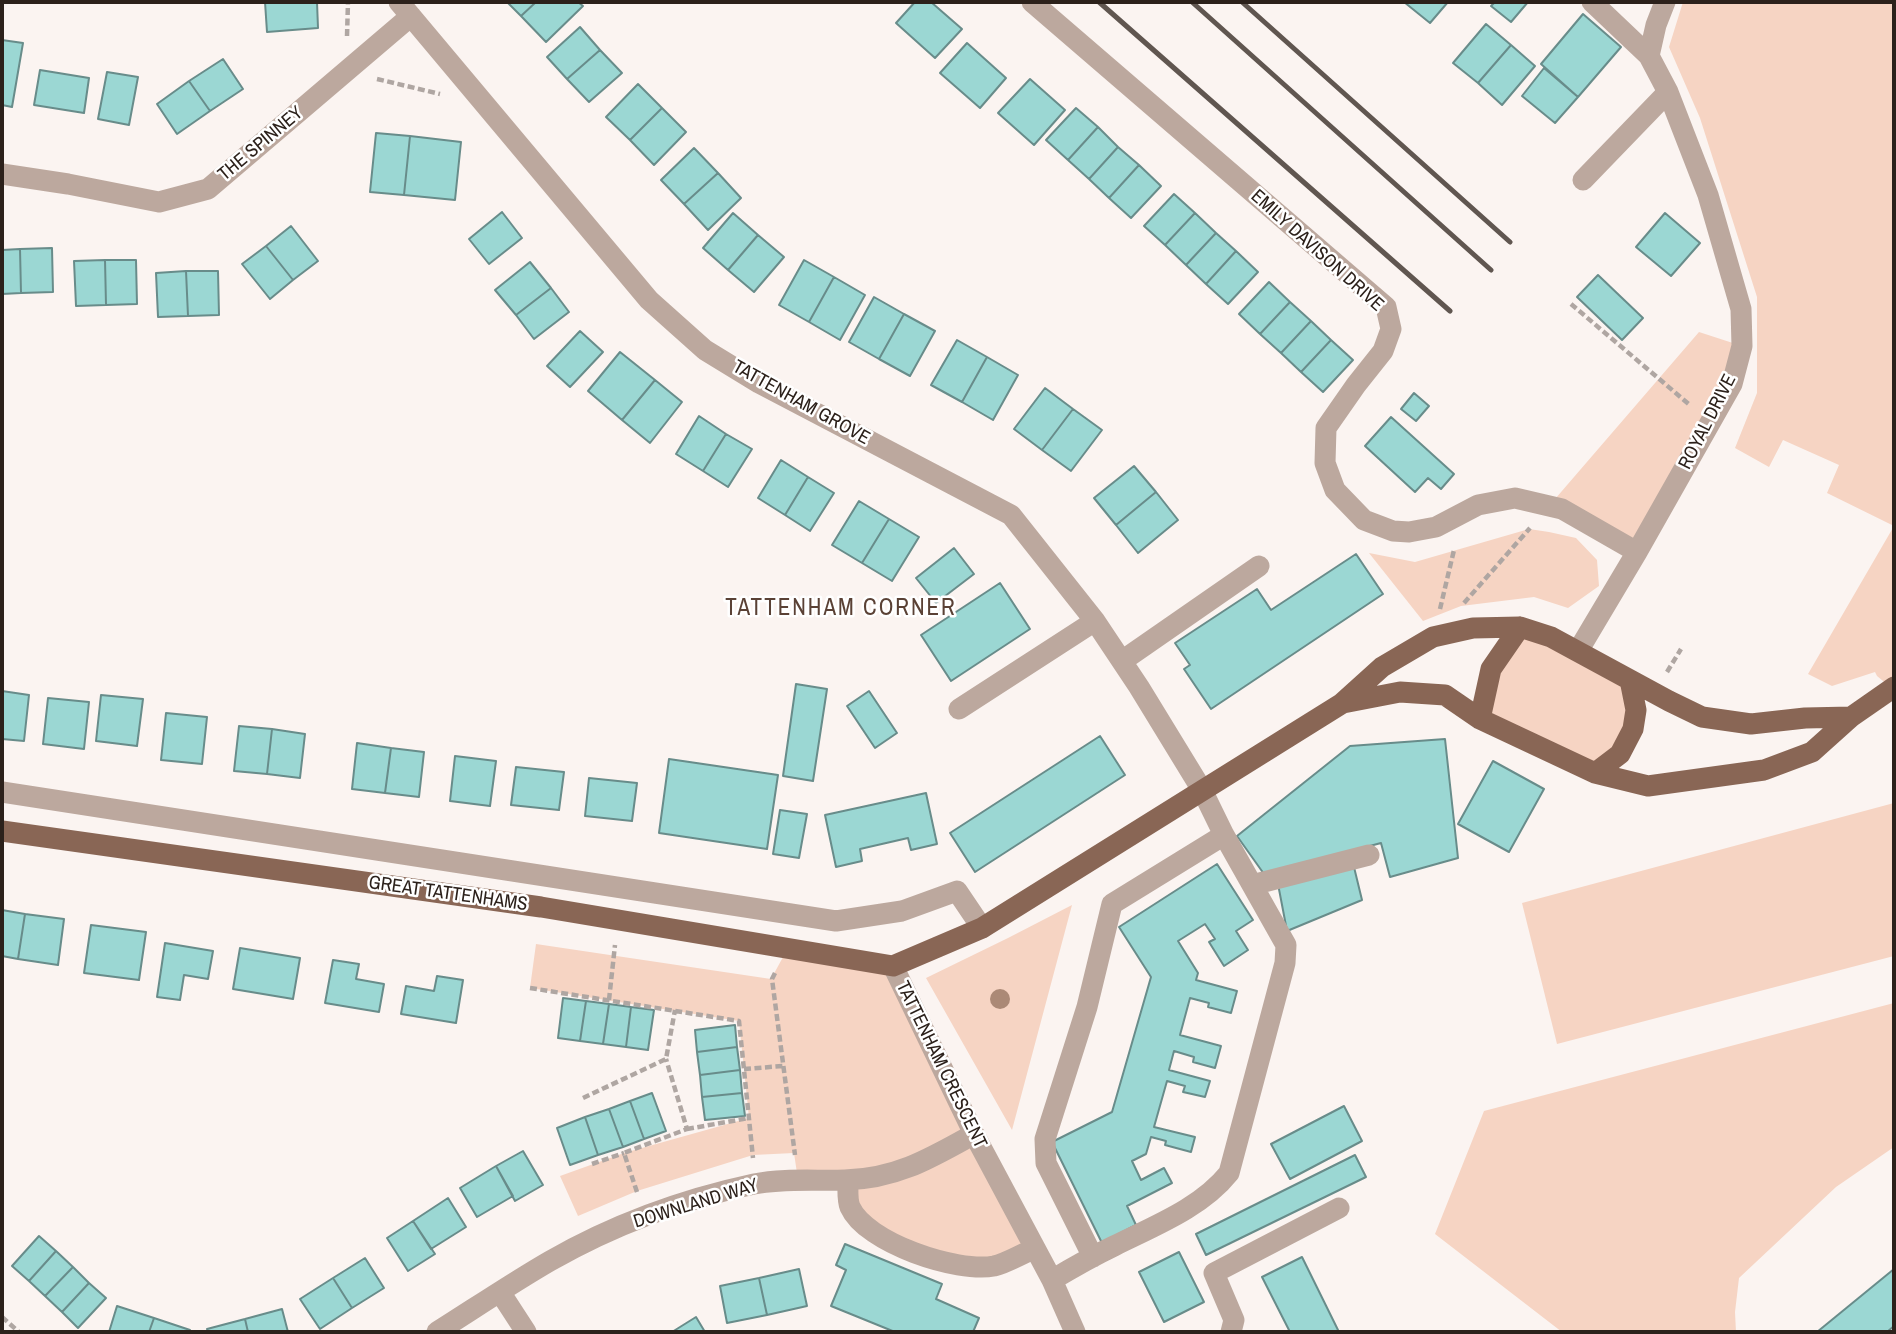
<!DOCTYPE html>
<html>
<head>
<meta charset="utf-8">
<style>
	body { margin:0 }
	#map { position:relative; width:1896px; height:1334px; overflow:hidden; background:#fbf4f1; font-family:"Archivo Narrow",sans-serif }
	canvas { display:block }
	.frame { position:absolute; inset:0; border:4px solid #2c211b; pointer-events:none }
</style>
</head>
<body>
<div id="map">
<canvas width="1896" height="1334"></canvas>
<div class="frame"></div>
</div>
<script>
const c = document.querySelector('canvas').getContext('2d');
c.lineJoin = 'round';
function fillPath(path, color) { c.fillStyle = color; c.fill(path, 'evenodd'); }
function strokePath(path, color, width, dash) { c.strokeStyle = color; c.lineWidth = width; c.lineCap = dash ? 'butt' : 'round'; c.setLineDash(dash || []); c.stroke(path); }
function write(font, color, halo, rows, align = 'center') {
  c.font = font + ' "Archivo Narrow",sans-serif'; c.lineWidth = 5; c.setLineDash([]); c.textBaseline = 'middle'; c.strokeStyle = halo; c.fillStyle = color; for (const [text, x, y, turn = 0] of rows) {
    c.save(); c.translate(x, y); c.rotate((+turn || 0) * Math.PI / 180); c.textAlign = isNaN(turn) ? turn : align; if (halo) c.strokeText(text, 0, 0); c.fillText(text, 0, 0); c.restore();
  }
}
fillPath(new Path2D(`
	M1683 2H1894V690L1877 676 1875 672 1832 686 1808 674 1894 526 1827 493 1839 465 1783 440 1769 467 1735 448 1757 393V297L1700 118 1669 47Z
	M1699 332 1742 346 1637 552 1549 506Z
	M1529 529 1549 532 1576 538 1597 560 1599 586 1568 608 1534 597 1461 606 1423 621 1369 553 1415 562Z
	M1520 627 1630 680 1633 729 1595 773 1480 719Z
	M1894 803V956L1557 1044 1522 903Z
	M1072 905 1012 1130 926 978 1008 938Z
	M536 944 771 979 788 948 893 966 1034 1249 973 1266 864 1225 848 1180H798L794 1153 753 1155 637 1191 578 1216 560 1176 624 1153 749 1118 739 1021 530 988Z
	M1894 1003V1147L1836 1187 1739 1278 1735 1312 1736 1332H1562L1435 1234 1484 1111Z`), '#f6d4c3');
const building = new Path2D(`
	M265 2H317L318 28 267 32Z
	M507 2H536L521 16Z
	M536 2H578L583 6 546 42 521 16Z
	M915 2H931L962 29 935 58 896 23Z
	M1404 2H1448L1430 23Z
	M1495 2H1528L1511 22 1491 6Z
	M1583 14 1621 47 1578 97 1541 64Z
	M1486 24 1511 45 1478 83 1453 63Z
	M580 27 600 50 567 79 547 57Z
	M2 40 23 43 12 107 2 105Z
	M967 43 1006 78 980 108 940 73Z
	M1511 45 1535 66 1502 105 1478 83Z
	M600 50 622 73 589 102 567 79Z
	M223 59 243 89 210 111 189 81Z
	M1544 68 1578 97 1555 123 1522 96Z
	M40 70 89 78 84 113 34 105Z
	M107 72 138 77 129 125 98 119Z
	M1030 79 1065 110 1034 145 998 113Z
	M189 81 210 111 177 134 157 104Z
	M638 84 662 108 630 140 606 117Z
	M662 108 686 132 654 165 630 140Z
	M1076 108 1098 127 1068 160 1046 140Z
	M1098 127 1118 147 1089 179 1068 160Z
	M376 133 410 136 404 195 370 192Z
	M410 136 461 142 455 200 404 195Z
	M1118 147 1139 165 1109 198 1089 179Z
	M694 148 718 173 684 204 661 180Z
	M1139 165 1161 186 1131 218 1109 198Z
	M718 173 741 198 708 230 684 204Z
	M1174 194 1195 213 1165 245 1144 226Z
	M502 212 522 238 489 264 469 239Z
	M733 213 758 235 728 270 703 248Z
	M1195 213 1216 233 1186 265 1165 245Z
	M1665 213 1700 243 1671 276 1636 247Z
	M291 226 318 261 293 280 266 246Z
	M1216 233 1236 251 1206 284 1186 265Z
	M758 235 784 257 754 292 728 270Z
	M266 246 293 280 270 299 242 264Z
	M52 248 53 292 21 293 20 249Z
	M20 249 21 293 2 294V250Z
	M1236 251 1258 272 1228 304 1206 284Z
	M105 260 106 305 76 306 74 261Z
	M105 260H136L137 304 106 305Z
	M804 260 834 277 809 322 779 305Z
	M530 262 551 288 516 315 495 290Z
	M186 271 188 316 158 317 156 273Z
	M186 271H218L219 315 188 316Z
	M1598 275 1643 318 1622 340 1577 297Z
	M834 277 865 295 840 340 809 322Z
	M1269 282 1290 302 1260 334 1239 314Z
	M551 288 569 312 534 339 516 315Z
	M874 297 904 314 879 359 849 342Z
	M1290 302 1311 321 1281 353 1260 334Z
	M904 314 935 331 910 376 879 359Z
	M1311 321 1331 340 1301 372 1281 353Z
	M580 331 603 352 570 387 547 366Z
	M957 340 987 357 962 402 931 385Z
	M1331 340 1353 360 1323 392 1301 372Z
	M620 352 655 380 622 420 588 391Z
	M987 357 1018 375 993 420 962 402Z
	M655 380 682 402 650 443 622 420Z
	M1045 388 1073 409 1042 450 1014 429Z
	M1414 393 1429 406 1416 421 1401 409Z
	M1073 409 1102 430 1071 471 1042 450Z
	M699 416 726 434 703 471 676 454Z
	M1391 417 1454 474 1441 489 1428 478 1415 492 1365 446Z
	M726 434 752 449 728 487 703 471Z
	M781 460 808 477 785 515 758 498Z
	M1134 466 1156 492 1116 525 1094 498Z
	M808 477 834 493 810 531 785 515Z
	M1156 492 1178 520 1138 553 1116 525Z
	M859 501 889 519 862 563 832 545Z
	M889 519 919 537 892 581 862 563Z
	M954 548 974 574 936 603 916 578Z
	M1356 554 1383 594 1211 709 1184 669 1190 665 1175 643 1257 589 1271 610Z
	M1000 583 1030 629 951 681 921 635Z
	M796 684 827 689 813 781 783 776Z
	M2 691 29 695 24 741 2 739Z
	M869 691 897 733 875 748 847 706Z
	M101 695 143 699 137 746 96 741Z
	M48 698 89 702 84 749 43 744Z
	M166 713 207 717 202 764 161 760Z
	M239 726 272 729 267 774 234 771Z
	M272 729 305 734 300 778 267 774Z
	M1100 736 1125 775 975 872 950 833Z
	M1445 739 1458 858 1390 877 1381 843 1264 874 1237 836 1350 746Z
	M357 743 391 748 385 793 352 789Z
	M391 748 424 752 419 797 385 793Z
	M455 756 496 761 490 806 450 801Z
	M669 759 778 775 767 849 659 833Z
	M1493 761 1544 789 1509 852 1458 824Z
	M516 767 564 772 559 810 511 805Z
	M589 778 637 783 632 821 585 816Z
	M926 793 937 844 911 850 908 838 860 849 862 861 836 867 825 815Z
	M780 810 807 814 799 858 773 854Z
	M1353 863 1362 900 1287 931 1278 884Z
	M1217 864 1253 920 1236 931 1248 950 1224 966 1209 942 1215 939 1205 924 1178 941 1198 973 1196 980 1237 991 1231 1013 1208 1007 1209 1003 1190 998 1180 1035 1221 1046 1215 1068 1193 1062 1194 1057 1174 1051 1169 1070 1210 1081 1205 1097 1183 1092 1185 1086 1167 1081 1154 1127 1195 1137 1191 1152 1165 1145 1166 1141 1151 1137 1146 1154 1132 1161 1141 1180 1164 1168 1172 1183 1127 1206 1136 1225 1102 1243 1052 1142 1112 1112 1151 977 1119 927Z
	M2 910 25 914 18 959 2 956Z
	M25 914 64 919 58 965 18 959Z
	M91 925 146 932 139 980 84 973Z
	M165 943 213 951 208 979 184 975 180 1000 157 997Z
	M240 948 300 958 293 999 233 989Z
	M333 960 359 964 356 979 384 984 379 1012 325 1003Z
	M437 976 463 980 456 1023 401 1014 406 986 434 991Z
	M563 998 586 1001 580 1041 558 1038Z
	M586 1001 609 1004 603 1044 580 1041Z
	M609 1004 631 1007 626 1047 603 1044Z
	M631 1007 654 1010 648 1050 626 1047Z
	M735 1025 737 1047 697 1052 695 1030Z
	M737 1047 740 1070 700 1075 697 1052Z
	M740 1070 742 1093 702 1097 700 1075Z
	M652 1093 666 1131 644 1139 630 1101Z
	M742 1093 745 1116 705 1120 702 1097Z
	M630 1101 644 1139 623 1147 609 1109Z
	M1344 1106 1362 1141 1290 1179 1271 1144Z
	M609 1109 623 1147 598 1155 585 1117Z
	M585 1117 598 1155 570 1165 557 1128Z
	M523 1151 543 1185 515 1201 496 1166Z
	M1355 1155 1366 1177 1206 1255 1196 1234Z
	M496 1166 513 1196 477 1217 460 1188Z
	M448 1198 466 1227 431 1249 413 1221Z
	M413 1221 435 1254 408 1271 387 1238Z
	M39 1236 56 1251 29 1281 12 1266Z
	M845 1244 942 1284 936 1299 979 1318 973 1332H895L831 1306 846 1270 836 1265Z
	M56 1251 73 1267 45 1296 29 1281Z
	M1179 1252 1204 1302 1164 1322 1139 1272Z
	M1302 1257 1339 1332H1290L1262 1277Z
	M365 1258 384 1288 352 1308 333 1278Z
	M73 1267 89 1283 62 1312 45 1296Z
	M799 1269 807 1306 767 1315 759 1278Z
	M1894 1269V1326L1887 1332H1817Z
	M333 1278 352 1308 320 1329 300 1299Z
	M759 1278 767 1315 727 1323 720 1286Z
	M89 1283 106 1298 78 1328 62 1312Z
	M117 1306 154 1318 149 1332H109Z
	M282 1309 288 1332H248L245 1319Z
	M696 1317 705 1332H672Z
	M154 1318 190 1330 189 1332H149Z
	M245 1319 248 1332H208L207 1329Z`);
fillPath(building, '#9bd7d3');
strokePath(building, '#688c8a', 2);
strokePath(new Path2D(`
	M347 36 348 2
	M377 79 440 94
	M1571 304 1691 406
	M1464 603 1530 528
	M1440 609 1454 550
	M1667 672 1681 649
	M775 973 772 979 795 1155
	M530 988 739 1021 753 1158
	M609 1000 615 945
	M744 1069 783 1066
	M583 1098 666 1059 675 1010
	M687 1129 749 1118
	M592 1164 624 1153
	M637 1192 624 1153 687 1129 666 1059
	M2 1317 19 1332`), '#afa6a2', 4.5, [7, 3.5]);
strokePath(new Path2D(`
	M399 2 649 300 705 350 759 383 1011 515 1095 621 1139 687 1202 790 1224 835 1286 945 1285 963 1229 1173C1201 1208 1154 1226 1114 1246 1093 1256 1072 1268 1052 1280
	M1032 2 1386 307 1391 329 1383 351 1356 385 1326 428 1325 463 1335 490 1364 520 1393 531 1409 532 1436 527 1478 505 1515 498 1562 509 1637 552
	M1649 56 1656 25 1665 2
	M2 174 68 184 159 202 208 189 411 16
	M1583 180 1668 92
	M1578 651 1637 552 1732 384 1742 346 1741 309 1708 195 1668 92 1649 56 1592 2
	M1122 661 1259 566
	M959 709 1095 621
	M2 792 836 921 902 911 957 891 982 928
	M1252 885 1369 855
	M893 966 974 1134 1052 1280 1075 1332
	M848 1180C848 1188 847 1200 850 1207 866 1243 957 1273 994 1266 1007 1263 1021 1254 1034 1249
	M1093 1257 1046 1163 1045 1139 1087 1007 1112 904 1224 835
	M500 1292 526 1332
	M437 1332C475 1308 512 1283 550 1261 613 1225 684 1199 754 1184 784 1178 815 1181 845 1180 896 1179 931 1158 974 1134
	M1231 1332 1234 1320 1214 1273 1339 1208`), '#bca89e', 21);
strokePath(new Path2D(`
	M1343 703 1400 692 1445 695 1480 719 1595 773 1648 786 1764 770 1812 752 1851 717 1894 687
	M1480 719 1491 669 1520 627
	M1595 773 1620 754 1633 729 1636 710 1630 680
	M2 831 541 907 893 966 982 928 1341 704 1382 667 1433 637 1473 628 1520 627 1551 637 1669 701 1702 717 1751 724 1805 718 1851 717`), '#896655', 21);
strokePath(new Path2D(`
	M1099 2 1450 311
	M1192 2 1491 270
	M1242 2 1510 242`), '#605650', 5);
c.fillStyle = '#ab8976';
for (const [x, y] of [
	[1000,999]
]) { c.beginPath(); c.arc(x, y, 10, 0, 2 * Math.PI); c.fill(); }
write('19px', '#2c211b', '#fff', [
	["THE SPINNEY",261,144,-40],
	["EMILY DAVISON DRIVE",1317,251,42],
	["TATTENHAM GROVE",801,403,29],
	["ROYAL DRIVE",1708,422,-63],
	["GREAT TATTENHAMS",448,894,8],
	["TATTENHAM CRESCENT",941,1065,64],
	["DOWNLAND WAY",696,1204,-17]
]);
c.letterSpacing = '2px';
write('23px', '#5a4135', '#fff', [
	["TATTENHAM CORNER",841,609]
]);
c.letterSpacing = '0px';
</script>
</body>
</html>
